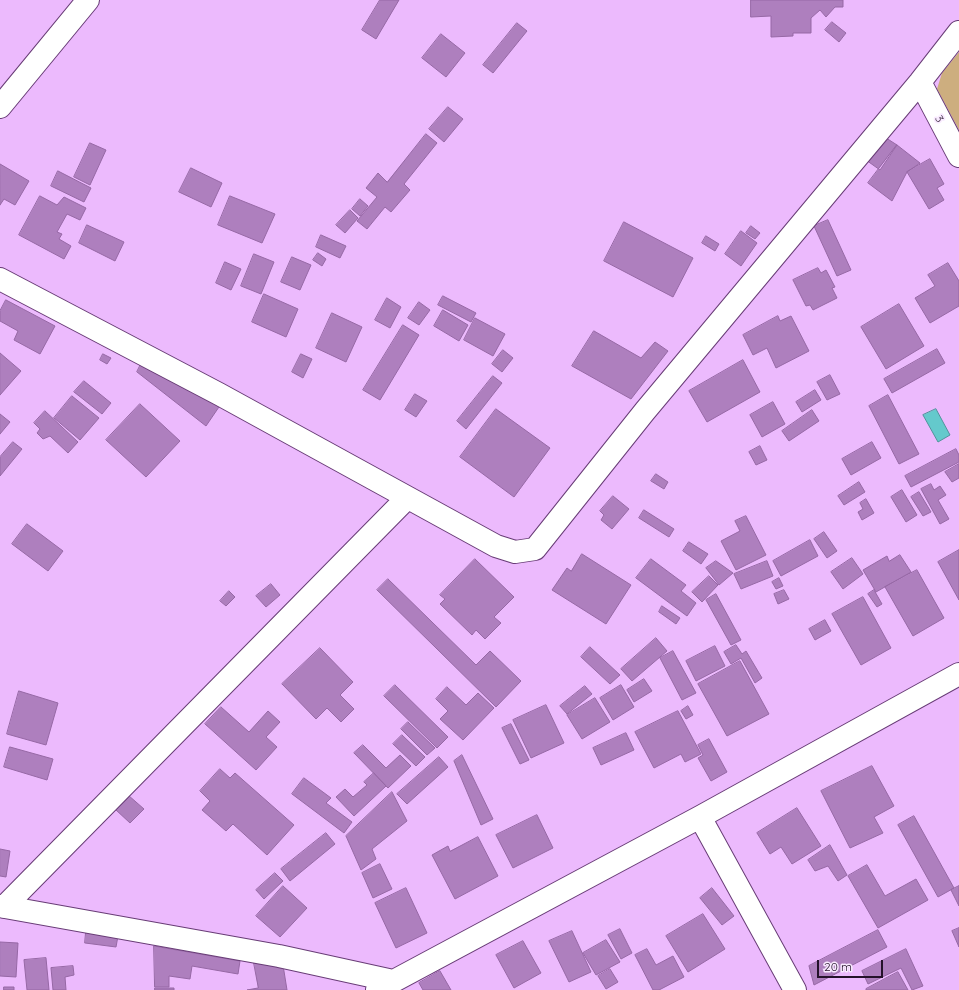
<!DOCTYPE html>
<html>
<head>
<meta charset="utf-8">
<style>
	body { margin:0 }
	#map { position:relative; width:959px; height:990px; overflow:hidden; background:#ecbafd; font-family:Quicksand,sans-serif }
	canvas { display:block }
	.scale { position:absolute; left:817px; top:960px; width:66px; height:18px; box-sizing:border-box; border:2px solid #24122a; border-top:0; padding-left:5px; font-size:12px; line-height:14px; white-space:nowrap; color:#24122a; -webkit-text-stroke:3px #f9eaff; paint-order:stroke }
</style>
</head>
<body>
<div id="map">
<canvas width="959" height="990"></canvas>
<div class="scale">20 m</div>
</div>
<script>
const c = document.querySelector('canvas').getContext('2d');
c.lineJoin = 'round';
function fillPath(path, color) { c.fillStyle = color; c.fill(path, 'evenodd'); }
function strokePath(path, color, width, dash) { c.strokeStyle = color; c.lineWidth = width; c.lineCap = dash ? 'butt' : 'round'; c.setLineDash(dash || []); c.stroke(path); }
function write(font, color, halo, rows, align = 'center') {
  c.font = font + ' Quicksand,sans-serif'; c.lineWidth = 3.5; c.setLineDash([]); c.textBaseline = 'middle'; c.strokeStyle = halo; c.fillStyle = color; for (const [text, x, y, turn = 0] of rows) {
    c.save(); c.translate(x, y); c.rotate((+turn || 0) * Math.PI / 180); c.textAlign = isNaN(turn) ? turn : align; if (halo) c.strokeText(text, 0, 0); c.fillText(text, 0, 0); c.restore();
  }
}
fillPath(new Path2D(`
	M959 52V130L937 89 942 73Z`), '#cdae7f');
const water = new Path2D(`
	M936 409 950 435 938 442 923 415Z`);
fillPath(water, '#64c9cc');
strokePath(water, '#51929b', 1);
const building = new Path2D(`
	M380 0H399L376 39 362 30Z
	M751 0H843V7H835L826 17 820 10 811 18V33H793V36L771 37V16L751 17Z
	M832 22 846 33 839 42 825 30Z
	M517 23 527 31 493 73 483 65Z
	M441 34 465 53 446 77 422 58Z
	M448 107 463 119 444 142 429 129Z
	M426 134 437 143 404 184 410 190 391 212 385 207 367 229 357 221 377 197 366 188 378 173 387 182Z
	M883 136 897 145 880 170 866 160Z
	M90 143 106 150 90 185 74 177Z
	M897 145 920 163 907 172 892 201 868 183Z
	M930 159 944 184 937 188 944 200 929 209 907 172Z
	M0 164 29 181 15 205 4 199 0 205Z
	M191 168 222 183 211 207 179 192Z
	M58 171 91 188 84 202 51 186Z
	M40 196 57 205 64 197 86 208 80 220 67 214 57 232 62 234 59 239 71 246 64 259 19 235Z
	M230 196 275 214 262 243 218 225Z
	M360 199 368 206 360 216 352 209Z
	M350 210 358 218 345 233 336 225Z
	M828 220 851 270 837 276 814 226Z
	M624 222 693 258 673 297 604 261Z
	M87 225 124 242 115 261 79 243Z
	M751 226 760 233 755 239 746 233Z
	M741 231 757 243 741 266 725 254Z
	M321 235 346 246 340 258 316 247Z
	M706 236 719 244 715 251 702 243Z
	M318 253 326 259 322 266 313 260Z
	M254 254 274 262 261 294 241 286Z
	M292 257 311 265 300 290 281 282Z
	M225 262 241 269 231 290 216 283Z
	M948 263 959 281V306L930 323 915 298 935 286 928 275Z
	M818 268 821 273 826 270 835 287 832 288 837 298 813 310 810 305 806 306 793 280Z
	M264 294 298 309 286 337 252 322Z
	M443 296 476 313 471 322 438 305Z
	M387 298 401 307 390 328 375 320Z
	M6 300 55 326 40 354 14 340 18 331 0 321V311Z
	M419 302 430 310 419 325 408 318Z
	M899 304 924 346 886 369 861 327Z
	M443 310 468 325 459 341 434 326Z
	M332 313 362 327 346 362 316 348Z
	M778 316 780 321 791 316 809 351 776 368 767 348 753 355 743 335Z
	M475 318 505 334 493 356 464 340Z
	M403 325 419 335 380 400 363 390Z
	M594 331 641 358 655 342 668 351 631 399 572 366Z
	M937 349 945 363 892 393 884 379Z
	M503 350 513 358 502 372 492 364Z
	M0 353 21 371 0 395Z
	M103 354 111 358 107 364 100 360Z
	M301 354 312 359 303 378 292 372Z
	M743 360 760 392 707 422 689 391Z
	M141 364 221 404 206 426 137 372Z
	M830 375 840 394 827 400 817 382Z
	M493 376 502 383 466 429 457 421Z
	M84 381 111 403 102 414 74 392Z
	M815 390 821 400 802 412 796 402Z
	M415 394 427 401 416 417 405 410Z
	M888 395 919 454 899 464 869 406Z
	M72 396 99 418 80 440 54 418Z
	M773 402 785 424 762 437 750 415Z
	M140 404 180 441 146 477 106 440Z
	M496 409 550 448 514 497 460 457Z
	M812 410 819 421 789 441 782 431Z
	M45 411 78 442 68 453 50 436 43 439 37 433 40 429 34 423Z
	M0 414 10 422 0 434Z
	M13 442 22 449 0 476V457Z
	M872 442 881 458 851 475 842 459Z
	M760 446 767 460 756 465 749 452Z
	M956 449 959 455V462L911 487 905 476Z
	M959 464V478L952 482 945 472Z
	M656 474 668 482 664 489 651 481Z
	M859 482 865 492 844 505 838 496Z
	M931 484 934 490 940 486 946 495 938 500 949 519 940 524 921 489Z
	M902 490 917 515 906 522 891 497Z
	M919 492 931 512 923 516 911 497Z
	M613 496 629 509 612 529 601 520 604 515 600 511Z
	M866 499 874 513 862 520 858 512 863 509 860 503Z
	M644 510 674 529 669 537 639 518Z
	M746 516 766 555 736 570 721 541 740 531 735 521Z
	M27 524 63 551 48 571 12 544Z
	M824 532 837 551 827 558 814 539Z
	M810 540 818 556 781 576 773 561Z
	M689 542 708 554 701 564 683 551Z
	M959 550V600L938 562Z
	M582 554 631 585 606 624 552 590 567 568 571 571Z
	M900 555 911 572 876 592 863 570 887 556 889 561Z
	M852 558 863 574 843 589 831 572Z
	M475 559 514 597 494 617 501 623 485 639 476 630 472 635 440 604 445 599 440 595Z
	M651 559 686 585 681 591 696 603 687 616 636 578Z
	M716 561 733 573 719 585 706 568Z
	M767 561 773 576 741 589 734 574Z
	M917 570 944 618 913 636 885 587Z
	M709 576 718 585 702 602 692 592Z
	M779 578 783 586 776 589 772 582Z
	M388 579 476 665 490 651 521 681 496 707 377 590Z
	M271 584 280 595 266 607 256 596Z
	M784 590 789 599 778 604 774 594Z
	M874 590 882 604 877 607 868 594Z
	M229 591 235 597 226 606 220 601Z
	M716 594 741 640 731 645 706 600Z
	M863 597 891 648 861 665 832 614Z
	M662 606 680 618 676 624 659 612Z
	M825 620 831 631 815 640 809 629Z
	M656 638 667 651 632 681 621 669Z
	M736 645 742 654 746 651 762 678 755 683 741 658 731 664 724 652Z
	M715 646 725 666 696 681 686 661Z
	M590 647 620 675 610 684 581 657Z
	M320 648 353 682 340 695 354 709 341 722 327 708 316 719 282 684Z
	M673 651 696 693 682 700 660 658Z
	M740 661 769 714 727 736 698 684Z
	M644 679 652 691 634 702 627 690Z
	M395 685 448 737 437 748 384 696Z
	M621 685 634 707 613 720 600 698Z
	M585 686 592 694 567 714 560 706Z
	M447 687 466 705 478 693 494 708 463 740 440 719 448 711 436 699Z
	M19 691 58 703 46 745 7 734Z
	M595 698 610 722 582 739 567 715Z
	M546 705 564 743 531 758 513 720Z
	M688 706 693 715 686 719 681 711Z
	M221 707 249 732 268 711 280 722 266 737 277 747 256 770 205 724Z
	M678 711 701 754 685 762 681 754 654 768 635 732Z
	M408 722 435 748 427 755 401 729Z
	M511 724 529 760 520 764 502 728Z
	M626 733 634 750 601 765 593 748Z
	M402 735 425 757 416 766 393 744Z
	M709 739 727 772 711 781 698 758 703 755 698 745Z
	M363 745 386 768 400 755 411 766 388 788 354 753Z
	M10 747 53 759 47 780 4 767Z
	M462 755 493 819 481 825 454 761Z
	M439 757 448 767 407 804 397 794Z
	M872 766 894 806 874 817 883 833 850 848 821 791Z
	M220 769 230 778 235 773 294 825 267 855 233 824 226 831 202 810 210 801 200 791Z
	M374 773 386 786 354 816 336 797 345 789 353 797 367 785 364 782Z
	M304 778 331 798 326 803 352 822 344 833 292 794Z
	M392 792 407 821 372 849 376 859 361 870 346 836Z
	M128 795 144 809 130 823 116 810Z
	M797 808 821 846 792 864 781 847 770 854 757 833Z
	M537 815 553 848 513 868 496 835Z
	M914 816 954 888 938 897 898 825Z
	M326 833 335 844 290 881 281 869Z
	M478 837 498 876 455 899 432 855 448 846 450 851Z
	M830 845 847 875 838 881 828 866 815 871 808 860Z
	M0 849 10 851 6 877 0 876Z
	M380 864 392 889 373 898 362 873Z
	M867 865 885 896 916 879 928 900 878 928 848 876Z
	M275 873 283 881 264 899 256 890Z
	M283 886 307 908 280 937 256 916Z
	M959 886V906L951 890Z
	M406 888 427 933 396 948 375 903Z
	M712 888 734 916 722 925 700 898Z
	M703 914 725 949 688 972 666 936Z
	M959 928V947L952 931Z
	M620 929 632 953 621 959 608 935Z
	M878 930 887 947 814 985 809 966Z
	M572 931 591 972 569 982 549 941Z
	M86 932 118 936 116 947 85 943Z
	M606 940 620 962 596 975 583 953Z
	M523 941 541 973 514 988 496 955Z
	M0 942 18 943 16 977 0 976Z
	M154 946 240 961 238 974 192 966 190 979 169 976V987H155Z
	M647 949 656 965 673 956 684 977 659 990H653L635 955Z
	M906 949 923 986 912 990 901 968 868 984 862 971Z
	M46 958 49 990H27L24 960Z
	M254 963 283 965 287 990H247L258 988Z
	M73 966 74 975 65 977 66 990H53L51 968Z
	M610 969 618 982 606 989 598 976Z
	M440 971 451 990H423L419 983Z
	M898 972 908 990H866V989Z
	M4 987H14V990H4Z
	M155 988H174V990H155Z`);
fillPath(building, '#ae7fbe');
strokePath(building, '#9668a5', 1);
const street = new Path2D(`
	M920 82 959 156
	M0 107 88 0
	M0 279 219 394 496 546 515 552 535 549 645 411 920 82 959 32
	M700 817 795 990
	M0 906 279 956 393 981
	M4 907 407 498
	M377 990 700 817 959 674`);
strokePath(street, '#683c76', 24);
strokePath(street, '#fff', 22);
write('11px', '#24122a', '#f9eaff', [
	["3",939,119,62]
]);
</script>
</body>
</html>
